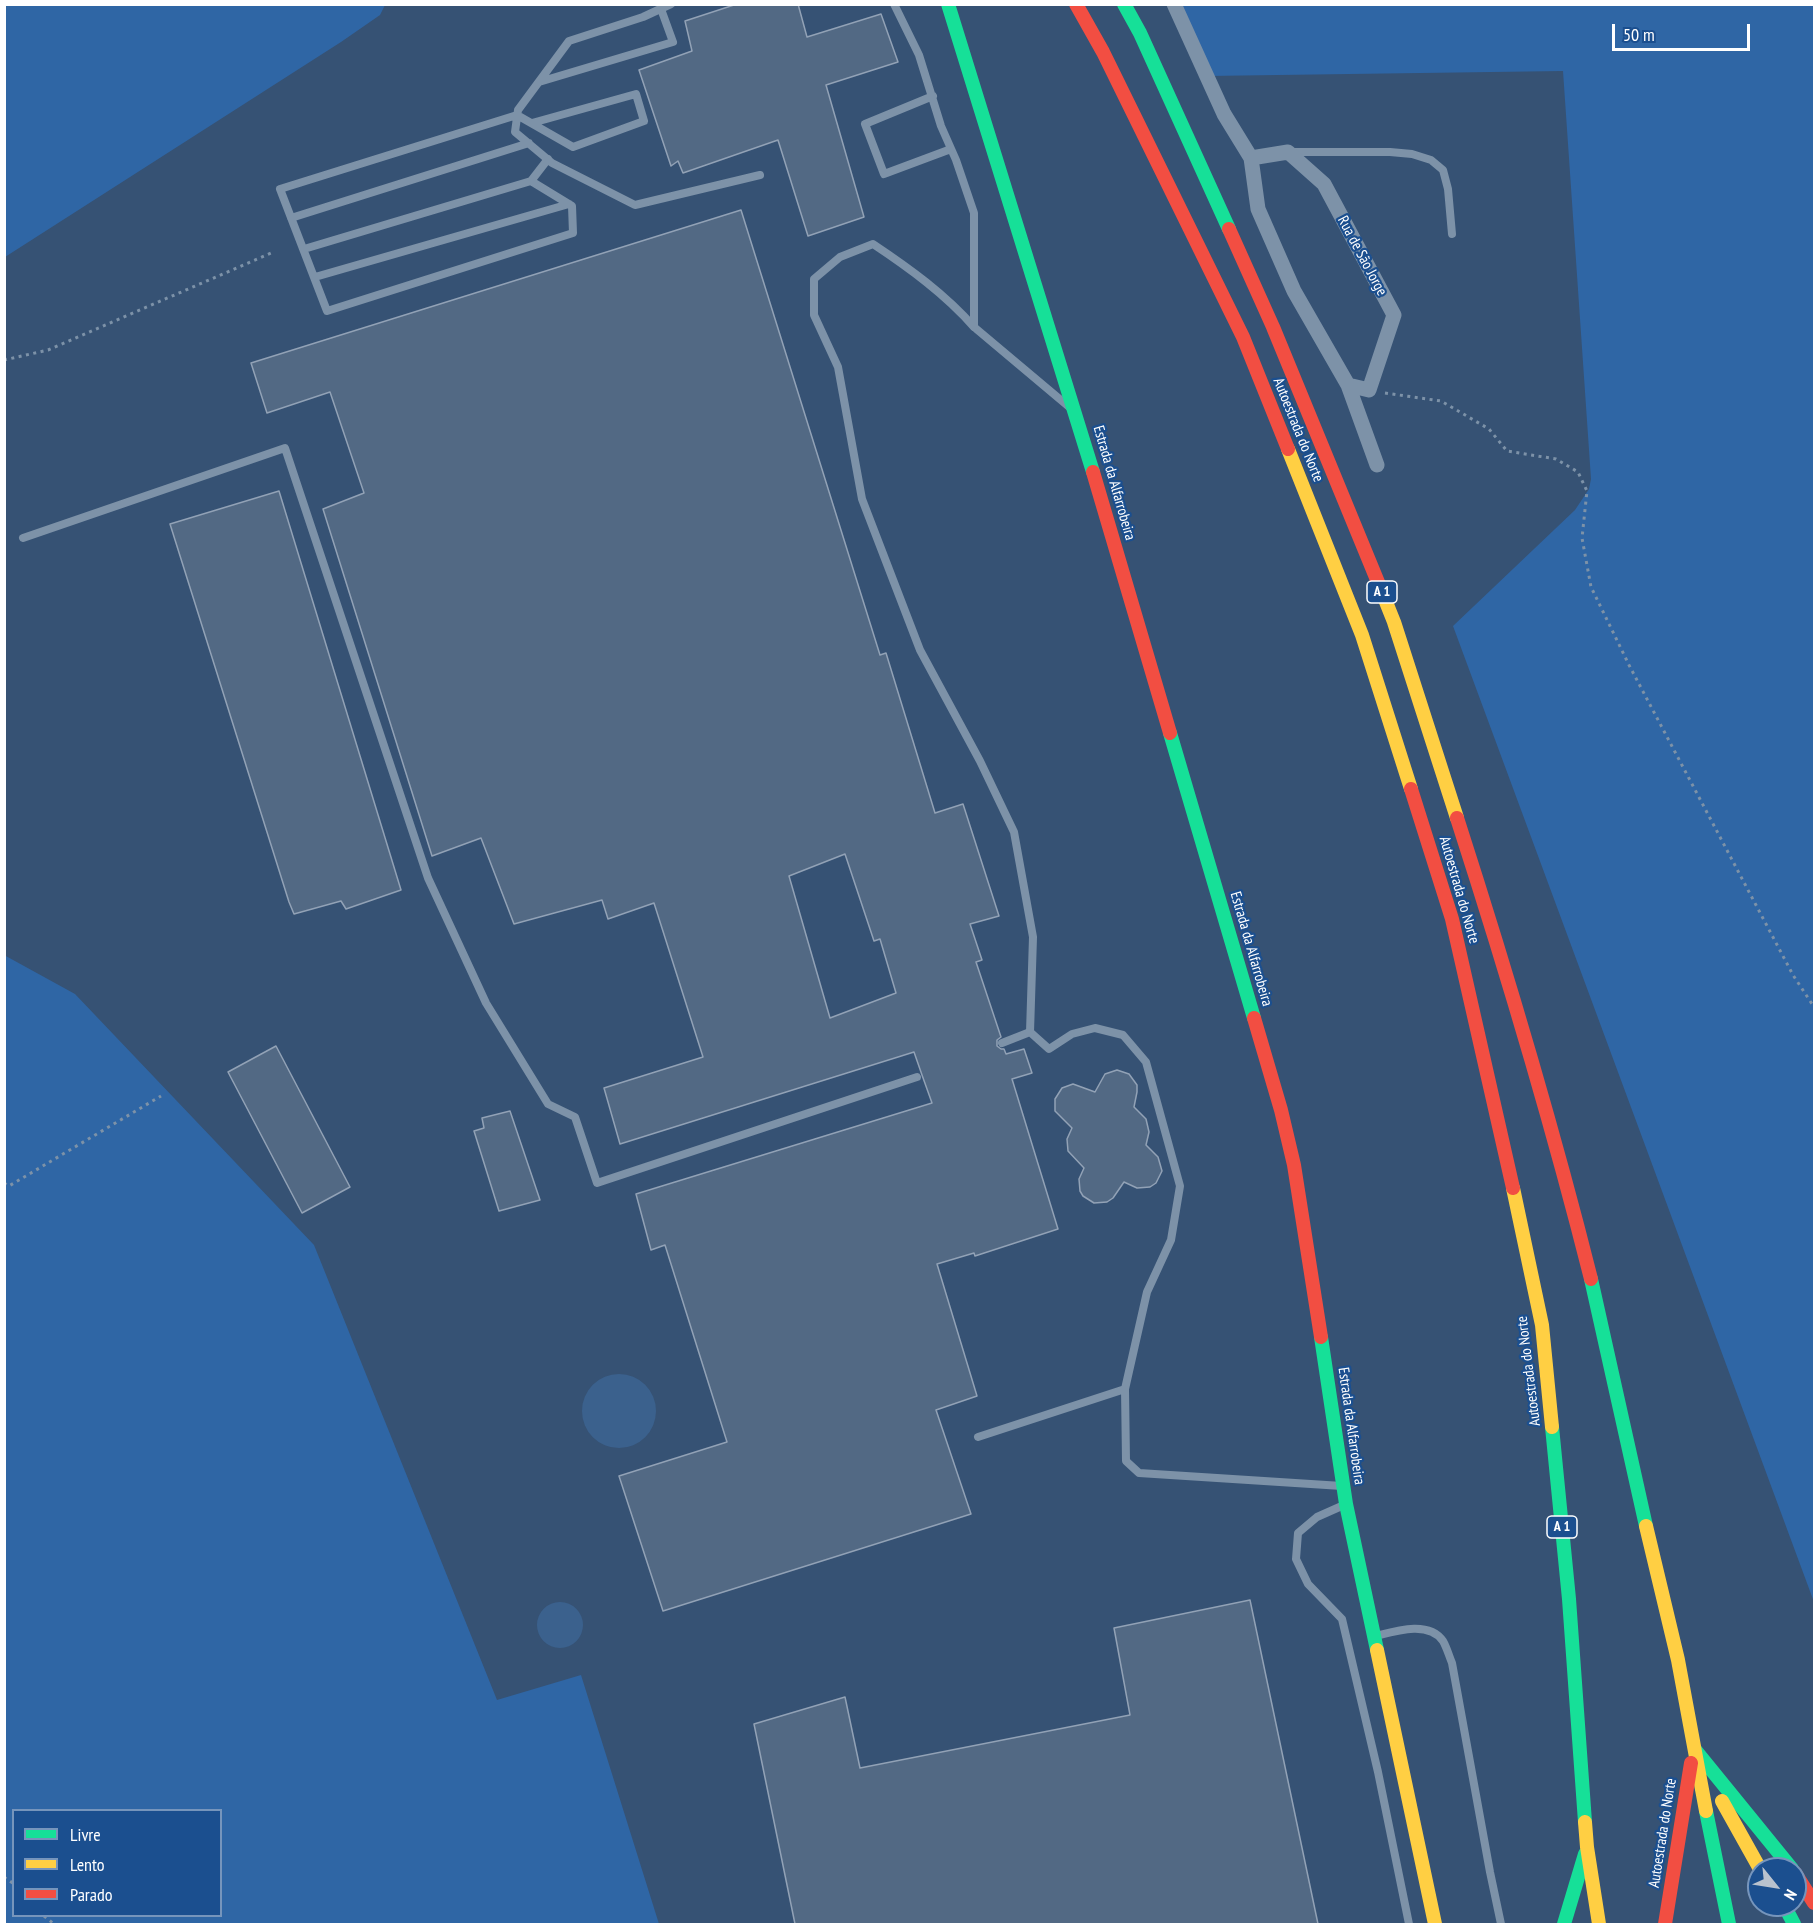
<!DOCTYPE html>
<html>
<head>
<meta charset="utf-8">
<style>
	body { margin:0 }
	#map { position:relative; width:1819px; height:1929px; overflow:hidden; background:#365274; font-family:"PT Sans Narrow",sans-serif }
	canvas { display:block }
	.frame { position:absolute; inset:0; border:6px solid #fff; pointer-events:none }
	.legend { position:absolute; left:12px; top:1809px; width:210px; height:108px; box-sizing:border-box; background:#1b4f8f; border:2px solid #7695bc; margin:0; padding:8px 10px; list-style:none; font-size:18px; color:#fff }
	.legend li { display:flex; align-items:center; gap:12px; height:30px }
	.legend b { width:30px; border:2px solid #7695bc }
	.north { position:absolute; left:1747px; top:1857px; width:60px; height:60px; box-sizing:border-box; background:#1b4f8f; border:2px solid #7695bc; border-radius:50%; rotate:120deg; font-size:16px; font-weight:700; line-height:24px; text-align:center; color:#fff }
	.north::after { content:''; display:block; margin:auto; width:21px; height:27px; background:#b9c2ce; clip-path:polygon(50% 0,100% 100%,50% 72%,0 100%) }
	.scale { position:absolute; left:1612px; top:24px; width:138px; height:27px; box-sizing:border-box; border:3px solid #fff; border-top:0; padding-left:8px; font-size:18px; line-height:21px; white-space:nowrap; color:#fff; -webkit-text-stroke:4px #1b4f8f; paint-order:stroke }
</style>
</head>
<body>
<div id="map">
<canvas width="1819" height="1929"></canvas>
<div class="frame"></div>
<ul class="legend">
<li><b style="height:8px;background:#16e098"></b>Livre</li>
<li><b style="height:8px;background:#ffcf43"></b>Lento</li>
<li><b style="height:8px;background:#f24e42"></b>Parado</li>
</ul>
<div class="north">N</div>
<div class="scale">50 m</div>
</div>
<script>
const c = document.querySelector('canvas').getContext('2d');
c.lineJoin = 'round';
function fillPath(path, color) { c.fillStyle = color; c.fill(path, 'evenodd'); }
function strokePath(path, color, width, dash) { c.strokeStyle = color; c.lineWidth = width; c.lineCap = dash ? 'butt' : 'round'; c.setLineDash(dash || []); c.stroke(path); }
function write(font, color, halo, rows, align = 'center') {
  c.font = font + ' "PT Sans Narrow",sans-serif'; c.lineWidth = 4.5; c.setLineDash([]); c.textBaseline = 'middle'; c.strokeStyle = halo; c.fillStyle = color; for (const [text, x, y, turn = 0] of rows) {
    c.save(); c.translate(x, y); c.rotate((+turn || 0) * Math.PI / 180); c.textAlign = isNaN(turn) ? turn : align; if (halo) c.strokeText(text, 0, 0); c.fillText(text, 0, 0); c.restore();
  }
}
fillPath(new Path2D(`
	M5 4H385V5L380 15 341 42 5 257Z
	M1174 5H1814V1602L1453 626 1575 510 1589 489 1591 479 1563 71 1207 76Z
	M4 955 75 994 314 1245 497 1700 581 1675 659 1924H5ZM220 1810V1916H14V1810Z`), '#2f66a5');
fillPath(new Path2D(`
	M582 1411a37 37 0 1 1 74 0a37 37 0 1 1-74 0Z
	M537 1625a23 23 0 1 1 46 0a23 23 0 1 1-46 0Z`), '#3b618d');
const building = new Path2D(`
	M737 4H798L807 37 881 14 898 62 826 85 864 217 808 236 778 140 683 173 678 161 671 166 639 70 692 51 685 21Z
	M741 210 880 655 886 653 935 813 963 804 999 916 970 924 982 960 976 962 1001 1037 997 1040V1046L1001 1049H1004L1006 1054 1024 1049 1032 1073 1012 1079 1058 1229 975 1256 974 1253 937 1264 977 1396 936 1410 971 1514 663 1611 619 1476 727 1442 665 1245 651 1250 636 1194 932 1103 922 1075 914 1052 620 1144 604 1088 703 1057 654 903 608 919 602 900 514 924 481 838 432 856 323 509 364 493 330 392 267 413 251 363ZM845 854 874 941 880 939 896 993 830 1018 789 876Z
	M279 491 401 890 346 909 341 901 294 914 289 902 170 524Z
	M276 1046 350 1187 302 1213 228 1072Z
	M1117 1070 1129 1074 1137 1085V1092L1134 1107 1146 1119 1149 1132 1146 1145 1158 1157 1162 1171 1156 1183 1150 1187 1137 1188 1124 1182 1113 1198 1107 1202 1094 1203 1083 1196 1080 1191 1079 1179 1084 1168 1068 1151 1067 1139 1072 1128 1055 1111V1099L1062 1088 1073 1084 1095 1092 1105 1074Z
	M510 1111 540 1200 499 1211 474 1131 484 1128 482 1118Z
	M1250 1600 1318 1924H795L754 1724 845 1697 860 1768 1130 1715 1114 1628Z`);
fillPath(building, '#526984');
strokePath(building, '#92a2b6', 1.5);
strokePath(new Path2D(`
	M4 360 48 350 271 253
	M1385 393 1441 401 1489 429 1507 451 1556 459 1578 472 1587 491 1582 538 1591 587 1629 665 1793 975 1814 1007
	M4 1183 9 1186 161 1096
	M4 1877 14 1884
	M44 1916 54 1924`), '#7d92a8', 3, [3, 4.5]);
strokePath(new Path2D(`
	M671 4 643 17 569 41 518 110 515 132 552 163 635 205 760 175
	M894 4 919 55 941 126 956 160 974 213V327L1068 406
	M539 82 673 42 661 9
	M933 96 865 124 884 174 951 149
	M1292 152H1390L1412 154 1431 160 1443 170 1448 189 1452 234
	M531 181 572 206 573 233 327 311 280 189 517 115 573 147 644 121 636 94 532 123
	M291 218 529 143
	M304 249 531 181 548 159
	M315 277 569 204
	M974 327C945 294 909 268 873 244L840 257 814 279V315L838 367 862 499 920 650 980 761 1014 832 1033 937 1030 1032 1049 1049 1072 1034 1095 1028 1123 1035 1146 1062 1180 1186 1171 1240 1147 1292 1125 1389 978 1437
	M23 538 285 448 428 878 486 1003 548 1104 575 1117 597 1183 917 1077
	M1002 1043 1030 1032
	M1125 1389 1126 1461 1139 1473 1342 1486
	M1344 1505 1317 1517 1298 1533 1296 1559 1308 1584 1342 1619 1378 1772 1409 1924
	M1376 1636C1395 1631 1429 1620 1443 1641 1447 1648 1449 1656 1452 1663L1490 1872 1501 1924`), '#7d92a8', 8);
strokePath(new Path2D(`
	M1174 4 1224 114 1251 158 1288 152 1324 184 1394 315 1369 390 1348 385
	M1251 158 1258 209 1294 291 1348 385 1377 465`), '#7d92a8', 15);
strokePath(new Path2D(`
	M948 4 1093 472
	M1124 4 1140 33 1229 229
	M1170 733 1254 1018
	M1591 1279 1646 1526
	M1321 1337 1346 1504 1377 1650
	M1552 1427 1569 1599 1585 1822
	M1696 1751 1792 1869
	M1706 1811 1729 1924
	M1784 1905 1794 1924
	M1564 1924 1585 1854`), '#16e098', 14);
strokePath(new Path2D(`
	M1288 449 1362 635 1411 789
	M1382 592 1394 622 1457 818
	M1513 1188 1542 1325 1552 1427
	M1646 1526 1678 1660 1706 1811
	M1377 1650 1435 1924
	M1722 1801 1760 1869
	M1585 1822 1587 1847 1599 1924`), '#ffcf43', 14);
strokePath(new Path2D(`
	M1076 4 1103 52 1243 337 1288 449
	M1229 229 1273 327 1382 592
	M1093 472 1170 733
	M1411 789 1452 919 1513 1188
	M1457 818C1506 970 1552 1124 1591 1279
	M1254 1018 1281 1110 1294 1165 1321 1337
	M1795 1873 1814 1903
	M1665 1924 1691 1763`), '#f24e42', 14);
for (const [x, y, w] of [
	[1382,592,30],
	[1562,1527,30]
]) { const box = new Path2D(); box.roundRect(x - w / 2, y - 11, w, 22, 4.5); c.fillStyle = '#1b4f8f'; c.fill(box); strokePath(box, '#fff', 1.5); }
write('bold 14px', '#fff', null, [
	["A 1",1382,592],
	["A 1",1562,1527]
]);
write('15px', '#fff', '#1b4f8f', [
	["Rua de São Jorge",1362,256,62],
	["Autoestrada do Norte",1298,430,68],
	["Estrada da Alfarrobeira",1114,483,74],
	["Autoestrada do Norte",1459,890,74],
	["Estrada da Alfarrobeira",1251,949,74],
	["Autoestrada do Norte",1529,1371,-97],
	["Estrada da Alfarrobeira",1351,1426,82],
	["Autoestrada do Norte",1663,1833,-81]
]);
</script>
</body>
</html>
